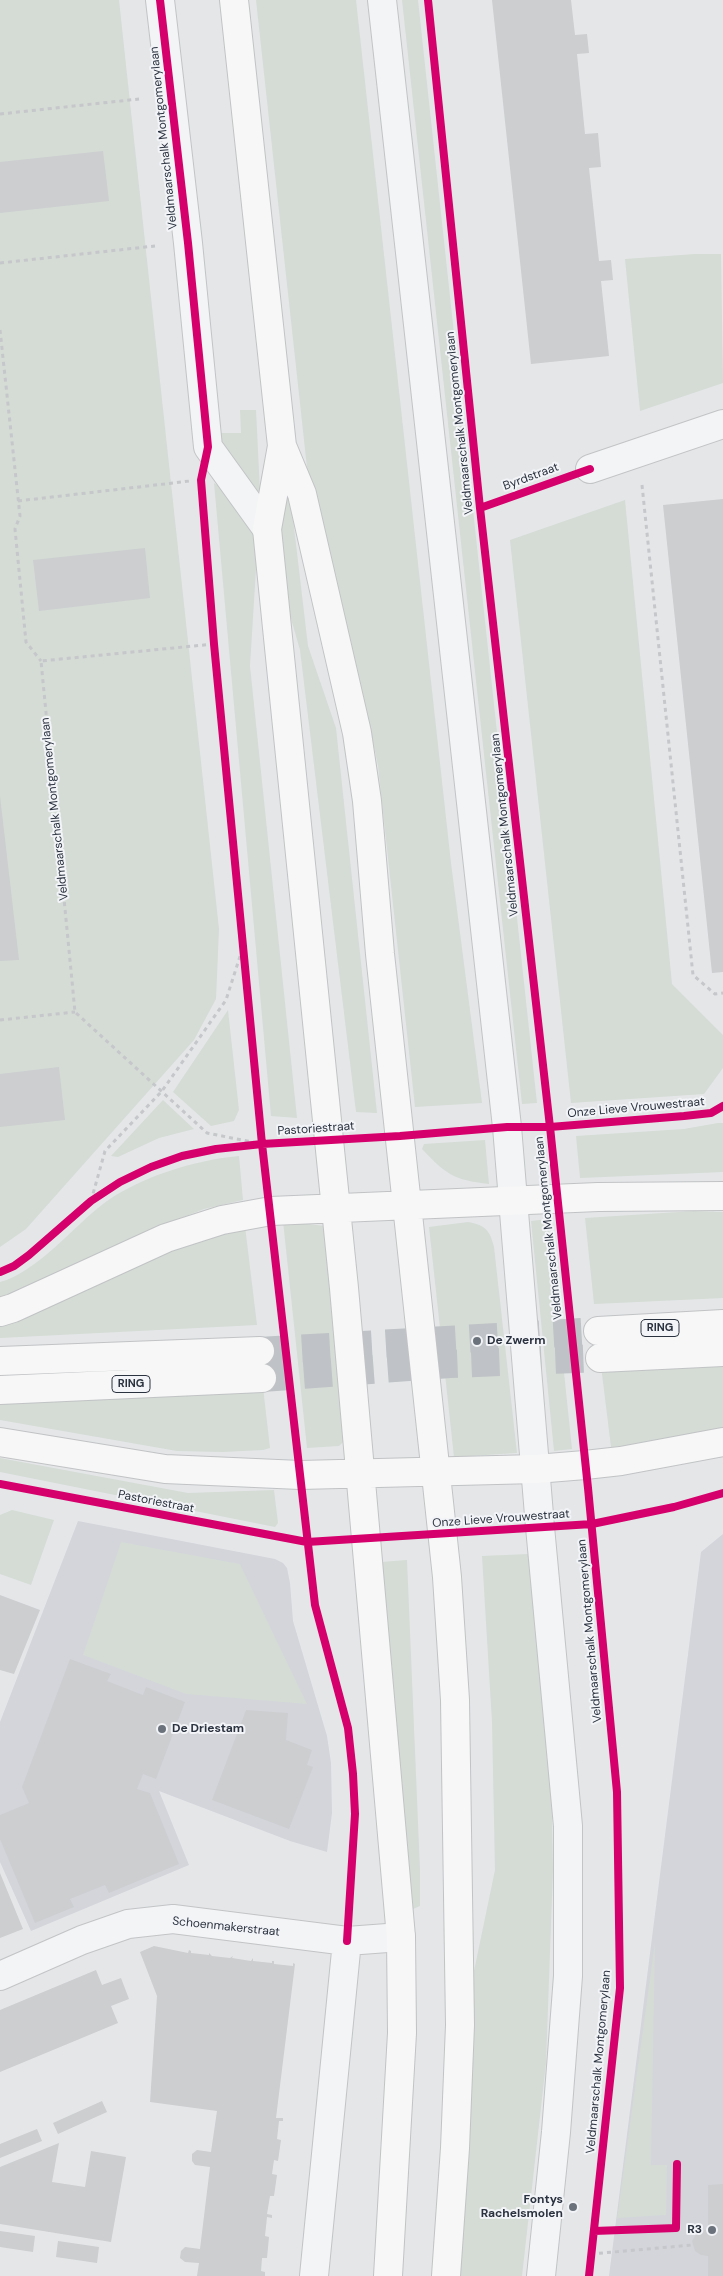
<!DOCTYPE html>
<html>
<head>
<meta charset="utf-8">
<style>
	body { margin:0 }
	canvas { display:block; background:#e4e6e8 }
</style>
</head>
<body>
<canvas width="723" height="2276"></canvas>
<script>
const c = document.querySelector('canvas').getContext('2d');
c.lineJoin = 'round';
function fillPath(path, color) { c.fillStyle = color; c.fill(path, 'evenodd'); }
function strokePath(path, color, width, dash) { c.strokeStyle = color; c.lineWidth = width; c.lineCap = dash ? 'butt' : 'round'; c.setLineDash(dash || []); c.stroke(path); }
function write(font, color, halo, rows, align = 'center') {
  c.font = font + ' "DM Sans",sans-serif'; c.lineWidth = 4; c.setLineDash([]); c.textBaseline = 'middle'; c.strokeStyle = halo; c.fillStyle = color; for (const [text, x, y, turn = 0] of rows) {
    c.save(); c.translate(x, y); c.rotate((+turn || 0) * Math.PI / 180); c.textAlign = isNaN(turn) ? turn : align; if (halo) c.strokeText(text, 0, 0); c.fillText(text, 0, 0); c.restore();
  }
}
fillPath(new Path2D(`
	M78 1521 275 1559 283 1563 287 1568 290 1583 293 1621 327 1736 331 1763 332 1813 327 1852 290 1841 159 1791 189 1865 31 1931 0 1862V1722Z
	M723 1534V2276H609L701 1552Z`), '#d3d5db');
fillPath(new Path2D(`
	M0 0H119L219 929 216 999 194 1040 26 1229 0 1247Z
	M256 0H356L451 863 482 1103 415 1107 378 766 368 717 343 637 310 495Z
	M402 0H418L537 1103 522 1104Z
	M695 254H721L723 383 640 411 625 259Z
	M240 410H256L260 491H252L227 459 219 433H241Z
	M214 483 223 489 252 532 257 553 250 666 297 1118 271 1116Z
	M283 489 290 493 308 646 336 728 377 1113 356 1112 300 650 280 580Z
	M625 500 672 984 723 1035V1068L704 1094 571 1103 510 540Z
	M228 1010 239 1110 234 1121 211 1126 173 1092Z
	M163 1100 194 1129 159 1138 118 1157 111 1156Z
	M718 1123H723V1172L580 1178 576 1136 684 1129Z
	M485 1140 489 1184C453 1180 446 1174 422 1149L424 1144Z
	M239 1156 243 1200 204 1209 145 1232 76 1268 0 1300V1282C36 1273 74 1226 103 1204 139 1177 195 1160 239 1156Z
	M694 1211 723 1212V1298L594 1304 585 1218Z
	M548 1219 572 1449 554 1451 531 1221Z
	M283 1221 325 1226 346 1439 339 1446 307 1448Z
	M468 1222C485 1225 490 1230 494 1247L517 1453 454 1457 429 1227Z
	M245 1226 257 1325 0 1338V1326L58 1302 98 1283 133 1262Z
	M723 1361V1429L660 1443 611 1447 601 1366Z
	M263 1387 270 1448 263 1450 223 1452 177 1451 0 1420V1401Z
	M0 1458 188 1493 274 1490 278 1523 275 1527 0 1472Z
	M12 1510 54 1520 31 1585 0 1574V1515Z
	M121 1542 240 1564 307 1704 186 1694 83 1655Z
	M529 1554 551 1772 553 1869 546 2063 522 2276H457L474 1971 495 1870 492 1722 482 1556Z
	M407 1560 420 1870V1906L408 1911 381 1562Z
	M655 1942 651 2165H667L666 2215 619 2218 617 2219Z`), '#d5dcd5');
fillPath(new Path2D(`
	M492 0H571L575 35 587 34 589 53 577 54 585 134 598 133 601 167 589 168 599 261 611 260 613 280 601 281 609 356 531 364Z
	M103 151 109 201 0 213V162Z
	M723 499V972L712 973 663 505Z
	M145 548 150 598 39 611 33 560Z
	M0 796 19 960 0 961Z
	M59 1067 65 1120 0 1127V1074Z
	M0 1595 40 1610 14 1674 0 1670Z
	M70 1659 111 1674 107 1681 143 1695 146 1687 185 1702 156 1779 143 1774 137 1789 150 1793 179 1864 109 1893 105 1885 70 1899 74 1907 35 1923 0 1839V1815L29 1803 22 1787Z
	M246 1710 288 1713 286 1740 312 1750 307 1765 313 1767 289 1829 212 1800Z
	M0 1873 23 1929 0 1938Z
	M154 1946 188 1953 189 1950 191 1951V1953L209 1955V1953L212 1956 230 1958 233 1956 232 1958 251 1961 253 1958V1961L272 1963V1961H274V1964L293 1966V1963L295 1964 276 2118H283V2121H279L277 2139 281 2140 278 2161 274 2160 272 2174 277 2175 274 2196H270L267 2214 272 2215V2218L267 2217 265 2236 269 2237 267 2258H262L261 2271 265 2272V2276H197L199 2263 185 2262 180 2258 181 2251 185 2247 200 2249 210 2167 195 2165 192 2161V2154L197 2150 211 2152 217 2111 150 2102 157 1996 140 1952Z
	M96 1970 102 1985 121 1978 129 1999 111 2006 118 2023 0 2072V2010Z
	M102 2101 107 2112 58 2134 53 2123Z
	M37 2129 42 2141 0 2158V2144Z
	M59 2143 52 2182 85 2187 91 2151 126 2157 111 2242 0 2224V2167Z
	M723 2184V2276H708V2256L701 2255 695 2251 692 2241 697 2233 702 2230H708V2185Z
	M0 2231 35 2236 33 2252 0 2247Z
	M58 2241 99 2247 97 2263 56 2257Z`), '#ccced0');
strokePath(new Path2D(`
	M260 1351 598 1331
	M262 1378 450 1364 600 1358`), '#bfc2c6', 28, [28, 14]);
const minor = new Path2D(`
	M160 0 188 243 208 447 267 529
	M382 0 507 1127 540 1527 568 1826V1976L556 2132 541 2276
	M590 469 723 424
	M0 1976 82 1940 128 1924 173 1919 347 1941 401 1937
	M314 2276 347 1941`);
const major = new Path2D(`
	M234 0 282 446 302 494 357 733 367 801 380 954 447 1577 455 1700 460 2025 455 2148 446 2276
	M282 446 267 529 344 1288 401 1937 402 2033 388 2276
	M0 1312 13 1308 166 1238 222 1220 271 1211 598 1197 723 1196
	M598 1331 723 1324
	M600 1358 723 1352
	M0 1361 260 1351
	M0 1390 262 1378
	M0 1442 165 1469 300 1475 536 1469 585 1465 621 1461 723 1442`);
strokePath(minor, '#c2c4c6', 30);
strokePath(major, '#c1c3c5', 30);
strokePath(new Path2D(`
	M0 114 139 99
	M0 263 155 246
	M0 330 20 516 15 529 26 642 41 661
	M642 485 693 975 715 994 723 993
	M18 501 190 481
	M214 644 41 661 75 1012 207 1133 262 1144
	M0 1020 75 1012
	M91 1201 105 1151 162 1091 226 1000 243 947
	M591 2254 692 2245`), '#c5c7ca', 3, [4, 4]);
strokePath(minor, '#f3f4f5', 28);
strokePath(major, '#f7f7f7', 28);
strokePath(new Path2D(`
	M160 0 188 243 208 447 201 480 214 644 262 1144 315 1605 348 1728 353 1774 355 1814 347 1941
	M428 0 480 508 550 1127 588 1488 617 1792 620 1988 589 2276
	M480 508 590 469
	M0 1272 14 1266 29 1255 91 1201 120 1182 151 1167 182 1156 216 1149 262 1144 400 1136 507 1127H550L684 1116 711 1113 723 1106
	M0 1484 307 1542 592 1524 674 1507 723 1493
	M594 2231 676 2228 677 2164`), '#d6006c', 8);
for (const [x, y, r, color] of [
	[477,1341,5,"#6c727b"],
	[162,1729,5,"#6c727b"],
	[573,2207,5,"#6c727b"],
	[712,2230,5,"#6c727b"]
]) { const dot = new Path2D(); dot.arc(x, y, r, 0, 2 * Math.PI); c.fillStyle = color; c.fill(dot); strokePath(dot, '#f2f4f7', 2); }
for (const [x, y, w] of [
	[660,1328,38],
	[131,1384,38]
]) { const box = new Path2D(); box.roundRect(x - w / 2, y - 8.5, w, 17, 4); c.fillStyle = '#f2f4f7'; c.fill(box); strokePath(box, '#2c3340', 1); }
write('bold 11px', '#2c3340', null, [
	["RING",660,1328],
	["RING",131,1384]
]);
write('12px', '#2c3340', '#f2f4f7', [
	["Veldmaarschalk Montgomerylaan",164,138,-96],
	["Veldmaarschalk Montgomerylaan",460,423,-96],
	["Byrdstraat",531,477,-20],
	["Veldmaarschalk Montgomerylaan",55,809,-96],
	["Veldmaarschalk Montgomerylaan",505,825,-96],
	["Onze Lieve Vrouwestraat",636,1108,-5],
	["Pastoriestraat",316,1129,-4],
	["Veldmaarschalk Montgomerylaan",549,1228,-96],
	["Pastoriestraat",156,1502,11],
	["Onze Lieve Vrouwestraat",501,1519,-4],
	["Veldmaarschalk Montgomerylaan",590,1631,-95],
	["Schoenmakerstraat",226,1927,6],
	["Veldmaarschalk Montgomerylaan",599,2062,-85]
]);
write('bold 12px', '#2c3340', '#f2f4f7', [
	["De Zwerm",487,1341],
	["De Driestam",172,1729],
	["Fontys",563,2200,"right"],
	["Rachelsmolen",563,2214,"right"],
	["R3",702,2230,"right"]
], 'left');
</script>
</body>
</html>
